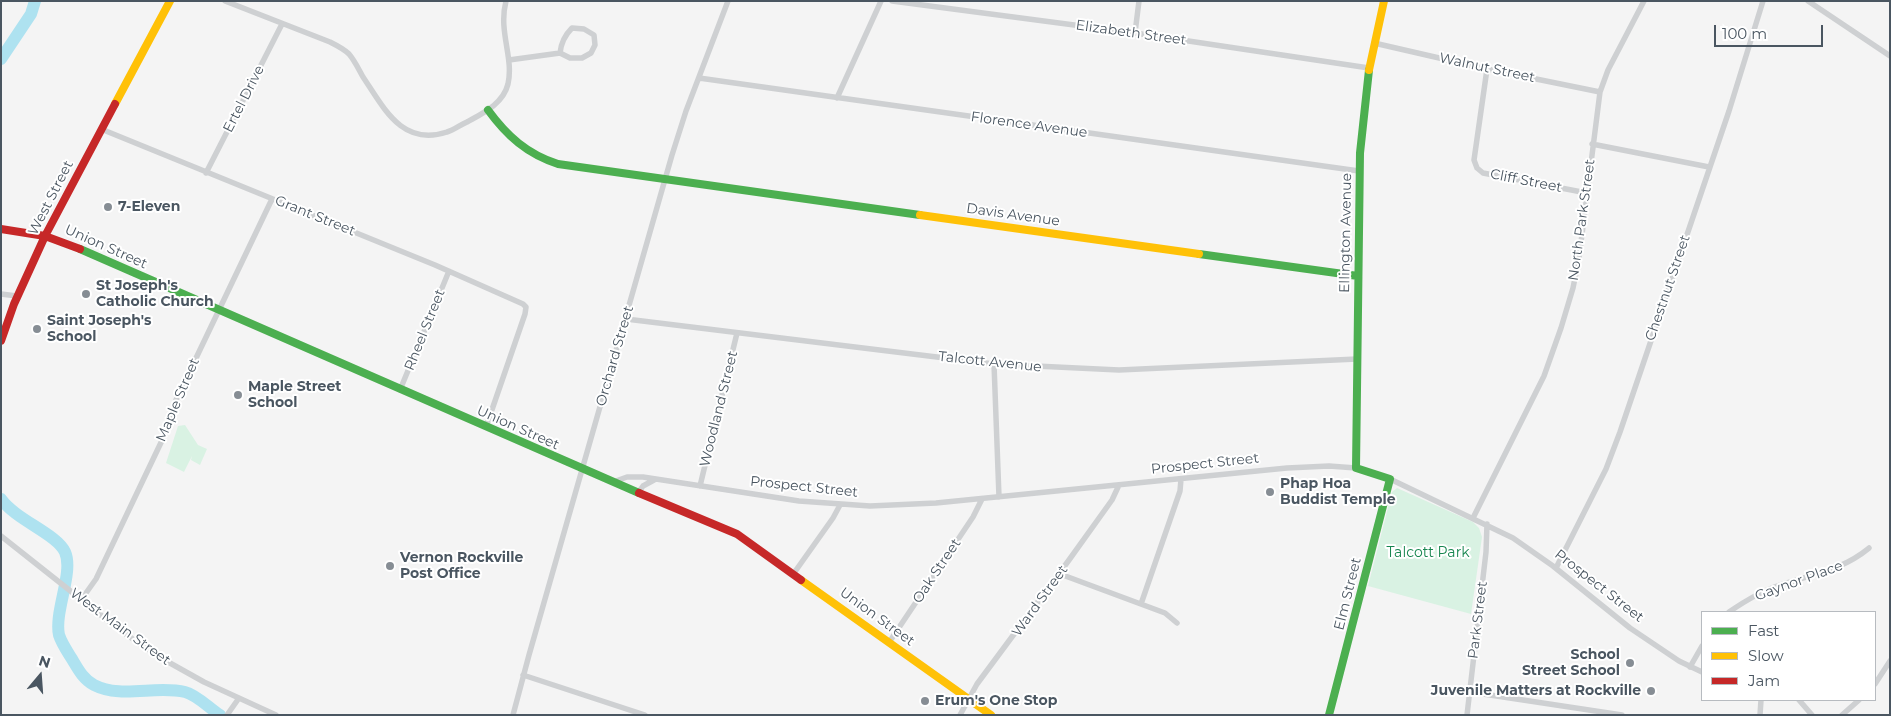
<!DOCTYPE html>
<html>
<head>
<meta charset="utf-8">
<style>
	body { margin:0 }
	#map { position:relative; width:1891px; height:716px; overflow:hidden; background:#f4f4f4; font-family:Montserrat,sans-serif }
	canvas { display:block }
	.frame { position:absolute; inset:0; border:2px solid #4a5661; pointer-events:none }
	.legend { position:absolute; left:1701px; top:611px; width:175px; height:90px; box-sizing:border-box; background:#fff; border:1px solid #b7bbc0; margin:0; padding:6px 9px; list-style:none; font-size:15px; color:#4a5661 }
	.legend li { display:flex; align-items:center; gap:10px; height:25px }
	.legend b { width:25px; border:1px solid #b7bbc0 }
	.north { position:absolute; left:15px; top:651px; width:50px; height:50px; -webkit-text-stroke:4px #fff; paint-order:stroke; rotate:18deg; font-size:14px; font-weight:700; line-height:20px; text-align:center; color:#4a5661 }
	.north::after { content:''; display:block; margin:auto; width:18px; height:22px; background:#4a5661; clip-path:polygon(50% 0,100% 100%,50% 72%,0 100%) }
	.scale { position:absolute; left:1714px; top:25px; width:109px; height:22px; box-sizing:border-box; border:2px solid #4a5661; border-top:0; padding-left:6px; font-size:15px; line-height:18px; white-space:nowrap; color:#4a5661; -webkit-text-stroke:4px #fff; paint-order:stroke }
</style>
</head>
<body>
<div id="map">
<canvas width="1891" height="716"></canvas>
<div class="frame"></div>
<ul class="legend">
<li><b style="height:6px;background:#4caf50"></b>Fast</li>
<li><b style="height:6px;background:#ffc107"></b>Slow</li>
<li><b style="height:6px;background:#c62828"></b>Jam</li>
</ul>
<div class="north">N</div>
<div class="scale">100 m</div>
</div>
<script>
const c = document.querySelector('canvas').getContext('2d');
c.lineJoin = 'round';
function fillPath(path, color) { c.fillStyle = color; c.fill(path, 'evenodd'); }
function strokePath(path, color, width, dash) { c.strokeStyle = color; c.lineWidth = width; c.lineCap = dash ? 'butt' : 'round'; c.setLineDash(dash || []); c.stroke(path); }
function write(font, color, halo, rows, align = 'center') {
  c.font = font + ' Montserrat,sans-serif'; c.lineWidth = 4; c.setLineDash([]); c.textBaseline = 'middle'; c.strokeStyle = halo; c.fillStyle = color; for (const [text, x, y, turn = 0] of rows) {
    c.save(); c.translate(x, y); c.rotate((+turn || 0) * Math.PI / 180); c.textAlign = isNaN(turn) ? turn : align; if (halo) c.strokeText(text, 0, 0); c.fillText(text, 0, 0); c.restore();
  }
}
fillPath(new Path2D(`
	M185 425 198 445 207 449 200 465 191 460 192 456 184 472 166 463 178 426Z
	M1397 488 1473 522 1479 528 1482 537 1471 614 1368 586 1392 492Z`), '#d9f2e3');
strokePath(new Path2D(`
	M1 59 31 14 35 1
	M1 499C16 520 57 534 65 552 74 572 54 612 59 635 62 644 67 651 72 659 78 669 83 679 94 685 121 699 156 685 185 692 197 695 209 708 220 715`), '#aee2f0', 12);
strokePath(new Path2D(`
	M225 1 330 42C336 45 344 49 349 54 355 61 359 70 363 77 384 108 402 147 447 132 454 130 460 125 467 122 483 113 503 104 508 84 514 57 498 32 506 1
	M892 1 1135 33 1369 68
	M1808 1 1890 56
	M1135 33 1139 1
	M1374 43 1487 69 1600 92
	M509 60 560 53 570 58H582L591 53 595 45 594 35 584 29 572 28C564 36 561 43 560 53
	M1487 69 1474 160 1477 168 1483 173 1587 193
	M699 78 1359 171
	M837 98 881 1
	M101 129 435 265 523 304 526 307 525 314 486 427
	M1592 144 1709 167
	M206 173 282 24
	M1 294 17 296
	M626 319 994 364 1119 370 1357 359
	M994 364 999 497
	M400 390 449 271
	M1390 479 1513 538 1553 566 1630 628 1679 661 1702 672
	M613 482 627 477H643L799 501 870 506 936 503 1287 468 1329 466 1356 468
	M700 486 737 333
	M638 493 643 486 654 480
	M1473 518 1544 376 1561 328 1573 288 1579 258 1600 92 1608 70 1644 1
	M1 536 121 631 161 658 204 682 276 715
	M1556 568 1606 469 1620 432 1729 111 1763 1
	M794 573 833 518 840 505
	M1060 574 1165 613 1177 623
	M81 600 96 579 166 432 176 400 272 199
	M1141 604 1180 491 1181 479
	M1729 612C1745 601 1761 591 1780 585 1812 574 1841 571 1869 548
	M890 641 973 517 982 499
	M1690 667 1702 646
	M523 675 645 715
	M1875 684 1890 661
	M1470 692 1622 715
	M1799 700 1812 715
	M227 715 239 698
	M513 715 529 655 672 155 686 111 728 1
	M960 715 977 684 1069 560 1112 500 1119 485
	M1467 715 1486 552 1487 524
	M1760 715 1761 700
	M1842 715 1859 700`), '#ced0d2', 5.5);
strokePath(new Path2D(`
	M488 110C507 136 527 154 558 164L920 215
	M80 249 639 493
	M1199 254 1358 276
	M1329 715 1390 479 1356 468 1360 153 1369 70`), '#4caf50', 8);
strokePath(new Path2D(`
	M1369 70 1384 1
	M115 104 170 1
	M920 215 1199 254
	M801 580 991 715`), '#ffc107', 8);
strokePath(new Path2D(`
	M1 229 45 236 115 104
	M1 341 14 304 45 236 80 249
	M639 493 737 534 801 580`), '#c62828', 8);
for (const [x, y, r, color] of [
	[108,207,5,"#868d94"],
	[86,294,5,"#868d94"],
	[37,329,5,"#868d94"],
	[238,395,5,"#868d94"],
	[1270,492,5,"#868d94"],
	[390,566,5,"#868d94"],
	[1630,663,5,"#868d94"],
	[1651,691,5,"#868d94"],
	[925,701,5,"#868d94"]
]) { const dot = new Path2D(); dot.arc(x, y, r, 0, 2 * Math.PI); c.fillStyle = color; c.fill(dot); strokePath(dot, '#fff', 2); }
write('14px', '#4a5661', '#fff', [
	["Elizabeth Street",1131,33,8],
	["Walnut Street",1487,68,12],
	["Ertel Drive",244,99,-63],
	["Florence Avenue",1029,125,8],
	["Cliff Street",1526,181,11],
	["West Street",51,198,-63],
	["Davis Avenue",1013,215,8],
	["Grant Street",315,216,22],
	["North Park Street",1582,220,-82],
	["Ellington Avenue",1346,233,-89],
	["Union Street",106,247,24],
	["Chestnut Street",1668,288,-71],
	["Rheel Street",425,330,-68],
	["Orchard Street",615,356,-74],
	["Talcott Avenue",990,362,6],
	["Maple Street",178,400,-67],
	["Woodland Street",719,409,-76],
	["Union Street",518,428,24],
	["Prospect Street",1205,464,-6],
	["Prospect Street",804,487,6],
	["Oak Street",937,571,-56],
	["Gaynor Place",1799,581,-20],
	["Prospect Street",1599,586,38],
	["Elm Street",1348,594,-76],
	["Ward Street",1040,601,-54],
	["Union Street",877,617,36],
	["Park Street",1478,620,-83],
	["West Main Street",120,627,36]
]);
write('bold 14px', '#4a5661', '#fff', [
	["7-Eleven",118,207],
	["St Joseph's",96,286],
	["Catholic Church",96,302],
	["Saint Joseph's",47,321],
	["School",47,337],
	["Maple Street",248,387],
	["School",248,403],
	["Phap Hoa",1280,484],
	["Buddist Temple",1280,500],
	["Vernon Rockville",400,558],
	["Post Office",400,574],
	["School",1620,655,"right"],
	["Street School",1620,671,"right"],
	["Juvenile Matters at Rockville",1641,691,"right"],
	["Erum's One Stop",935,701]
], 'left');
write('14px', '#17864f', '#fff', [
	["Talcott Park",1428,553]
]);
</script>
</body>
</html>
